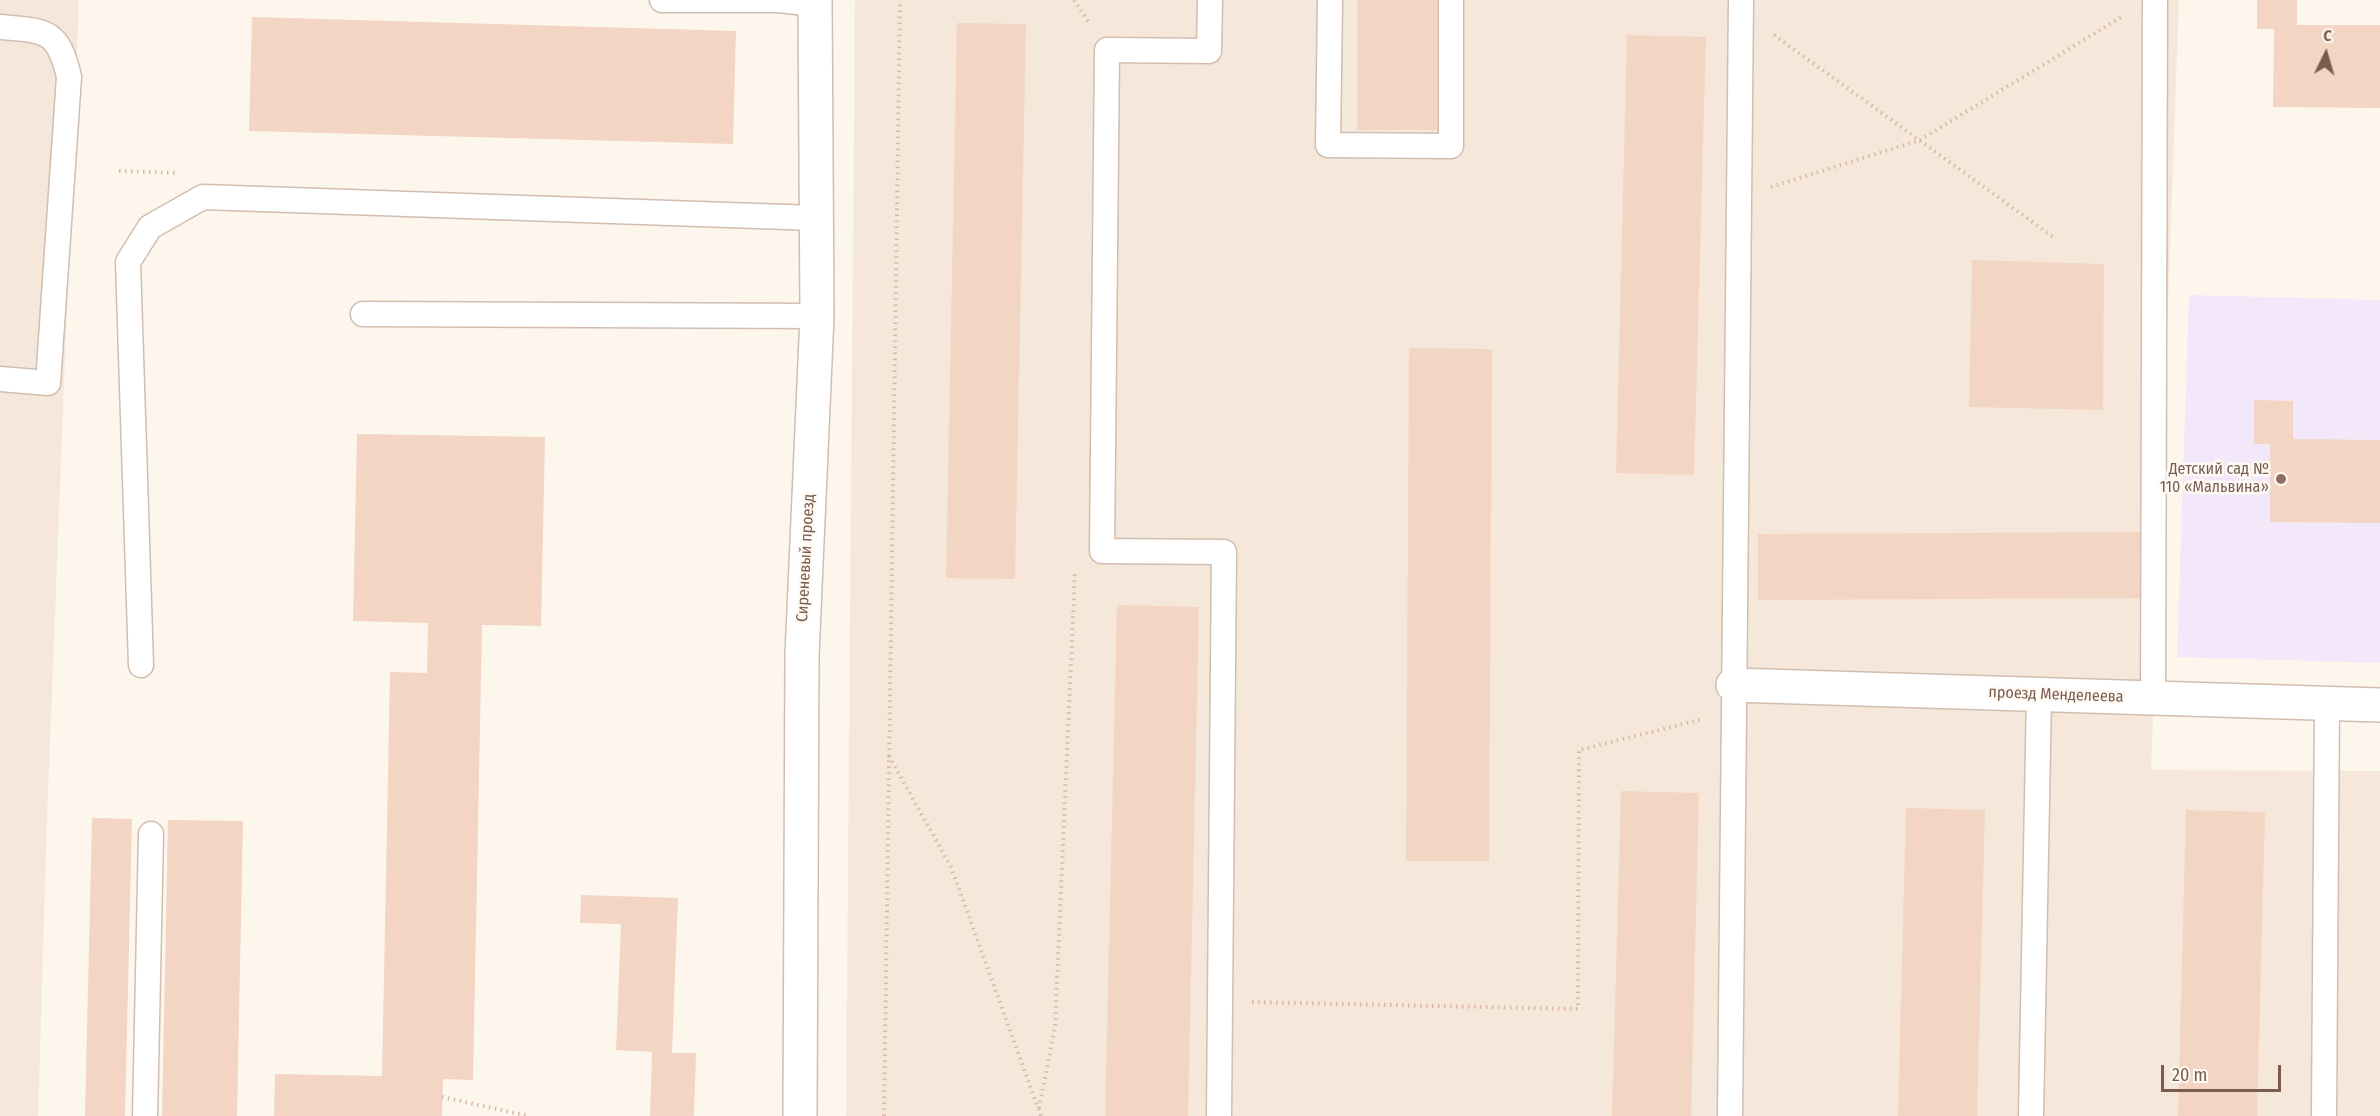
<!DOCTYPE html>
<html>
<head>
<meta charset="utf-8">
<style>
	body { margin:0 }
	#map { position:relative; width:2380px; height:1116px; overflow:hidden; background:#fdf6ec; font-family:"Fira Sans Condensed",sans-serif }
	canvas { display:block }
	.north { position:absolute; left:2296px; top:24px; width:60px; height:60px; -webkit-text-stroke:4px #fffaf3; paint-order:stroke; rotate:5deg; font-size:16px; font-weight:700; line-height:24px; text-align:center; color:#7a5c4d }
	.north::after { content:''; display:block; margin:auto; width:21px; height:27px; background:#7a5c4d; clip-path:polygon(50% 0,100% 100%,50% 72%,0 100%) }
	.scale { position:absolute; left:2161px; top:1065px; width:120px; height:27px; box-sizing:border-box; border:3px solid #7a5c4d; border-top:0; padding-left:8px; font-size:18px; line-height:21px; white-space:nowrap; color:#7a5c4d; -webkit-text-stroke:4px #fffaf3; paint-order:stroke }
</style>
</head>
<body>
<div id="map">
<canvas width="2380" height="1116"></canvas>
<div class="north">С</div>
<div class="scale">20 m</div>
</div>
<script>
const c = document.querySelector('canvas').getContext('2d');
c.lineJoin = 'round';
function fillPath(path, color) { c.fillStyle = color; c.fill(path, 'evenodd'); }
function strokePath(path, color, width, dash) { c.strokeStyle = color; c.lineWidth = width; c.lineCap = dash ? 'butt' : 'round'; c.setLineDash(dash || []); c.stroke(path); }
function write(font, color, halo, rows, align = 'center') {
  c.font = font + ' "Fira Sans Condensed",sans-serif'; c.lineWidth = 5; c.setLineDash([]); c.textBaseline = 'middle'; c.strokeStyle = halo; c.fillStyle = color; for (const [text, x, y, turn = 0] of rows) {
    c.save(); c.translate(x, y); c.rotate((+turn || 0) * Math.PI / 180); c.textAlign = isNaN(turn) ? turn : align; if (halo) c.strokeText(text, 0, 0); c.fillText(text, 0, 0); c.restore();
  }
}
fillPath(new Path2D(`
	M0 0H79L47 819 38 1116H0Z
	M855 0H2179L2151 770 2380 771V1116H846Z`), '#f5e8da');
fillPath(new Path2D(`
	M2189 295 2380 300V663L2177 657Z`), '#f3e8fa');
fillPath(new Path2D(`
	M1357 0H1439V130H1357Z
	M2257 0H2297V25H2380V108L2273 107 2274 29H2257Z
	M252 17 736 31 733 144 249 131Z
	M957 23 1026 24 1015 579 946 578Z
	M1627 35 1706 37 1694 475 1616 473Z
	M1972 260 2104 264 2103 410 1969 407Z
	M1409 348 1492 349 1489 861H1406Z
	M2254 400 2293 401V439L2380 440V523L2270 522V444H2254Z
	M357 434 545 437 541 626 482 625 473 1080 443 1079 442 1116H274L275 1074 382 1076 390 672 427 673 428 623 353 621Z
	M2141 532 2142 598 1758 600V534Z
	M1117 605 1199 607 1188 1116H1105Z
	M1621 791 1699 793 1691 1116H1612Z
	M1906 808 1985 810 1977 1116H1898Z
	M2186 810 2265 812 2257 1116H2178Z
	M92 818 132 819 125 1116H85Z
	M168 820 243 821 237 1116H162Z
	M581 895 678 898 672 1053H696L694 1116H650L652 1052 616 1050 621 924 580 923Z`), '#f3d5c3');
const lane = new Path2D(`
	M662 0H778L815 4
	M1210 0 1209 51 1107 50 1102 551 1224 552 1219 1116
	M1330 0 1328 145 1451 146V0
	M0 27C46 31 58 29 69 77L48 383 0 379
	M363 314 817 316
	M141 665 128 262 150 227 203 197 816 218
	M2153 698 2155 0
	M145 1116 151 834
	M1730 1116 1741 0
	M2031 1116 2039 695
	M2324 1116 2327 703`);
const street = new Path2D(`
	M1733 685 2380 705
	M800 1116 802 655 817 316 815 0`);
strokePath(lane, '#d1beb0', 27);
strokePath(street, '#d1beb0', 36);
strokePath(new Path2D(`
	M1074 0 1090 24
	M1774 35 2053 237
	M119 171 178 173
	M1771 187 1920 140 2123 16
	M889 756 951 867 1041 1116
	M1252 1002 1578 1009 1579 750 1703 719
	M442 1097 529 1116
	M1039 1108 1055 1027 1075 571
	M884 1116 900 0`), '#d9b8a5', 4, [1.5, 4.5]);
strokePath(lane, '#fff', 24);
strokePath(street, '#fff', 33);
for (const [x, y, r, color] of [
	[2281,479,6,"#8d6e63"]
]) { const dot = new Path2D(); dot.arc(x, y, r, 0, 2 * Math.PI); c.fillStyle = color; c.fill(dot); strokePath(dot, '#fffaf3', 2); }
write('16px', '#785e54', '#fffaf3', [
	["Детский сад №",2269,470],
	["110 «Мальвина»",2269,488]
], 'right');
write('16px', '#7a5c4d', '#fffaf3', [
	["Сиреневый проезд",806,558,-87],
	["проезд Менделеева",2056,695,2]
]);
</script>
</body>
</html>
